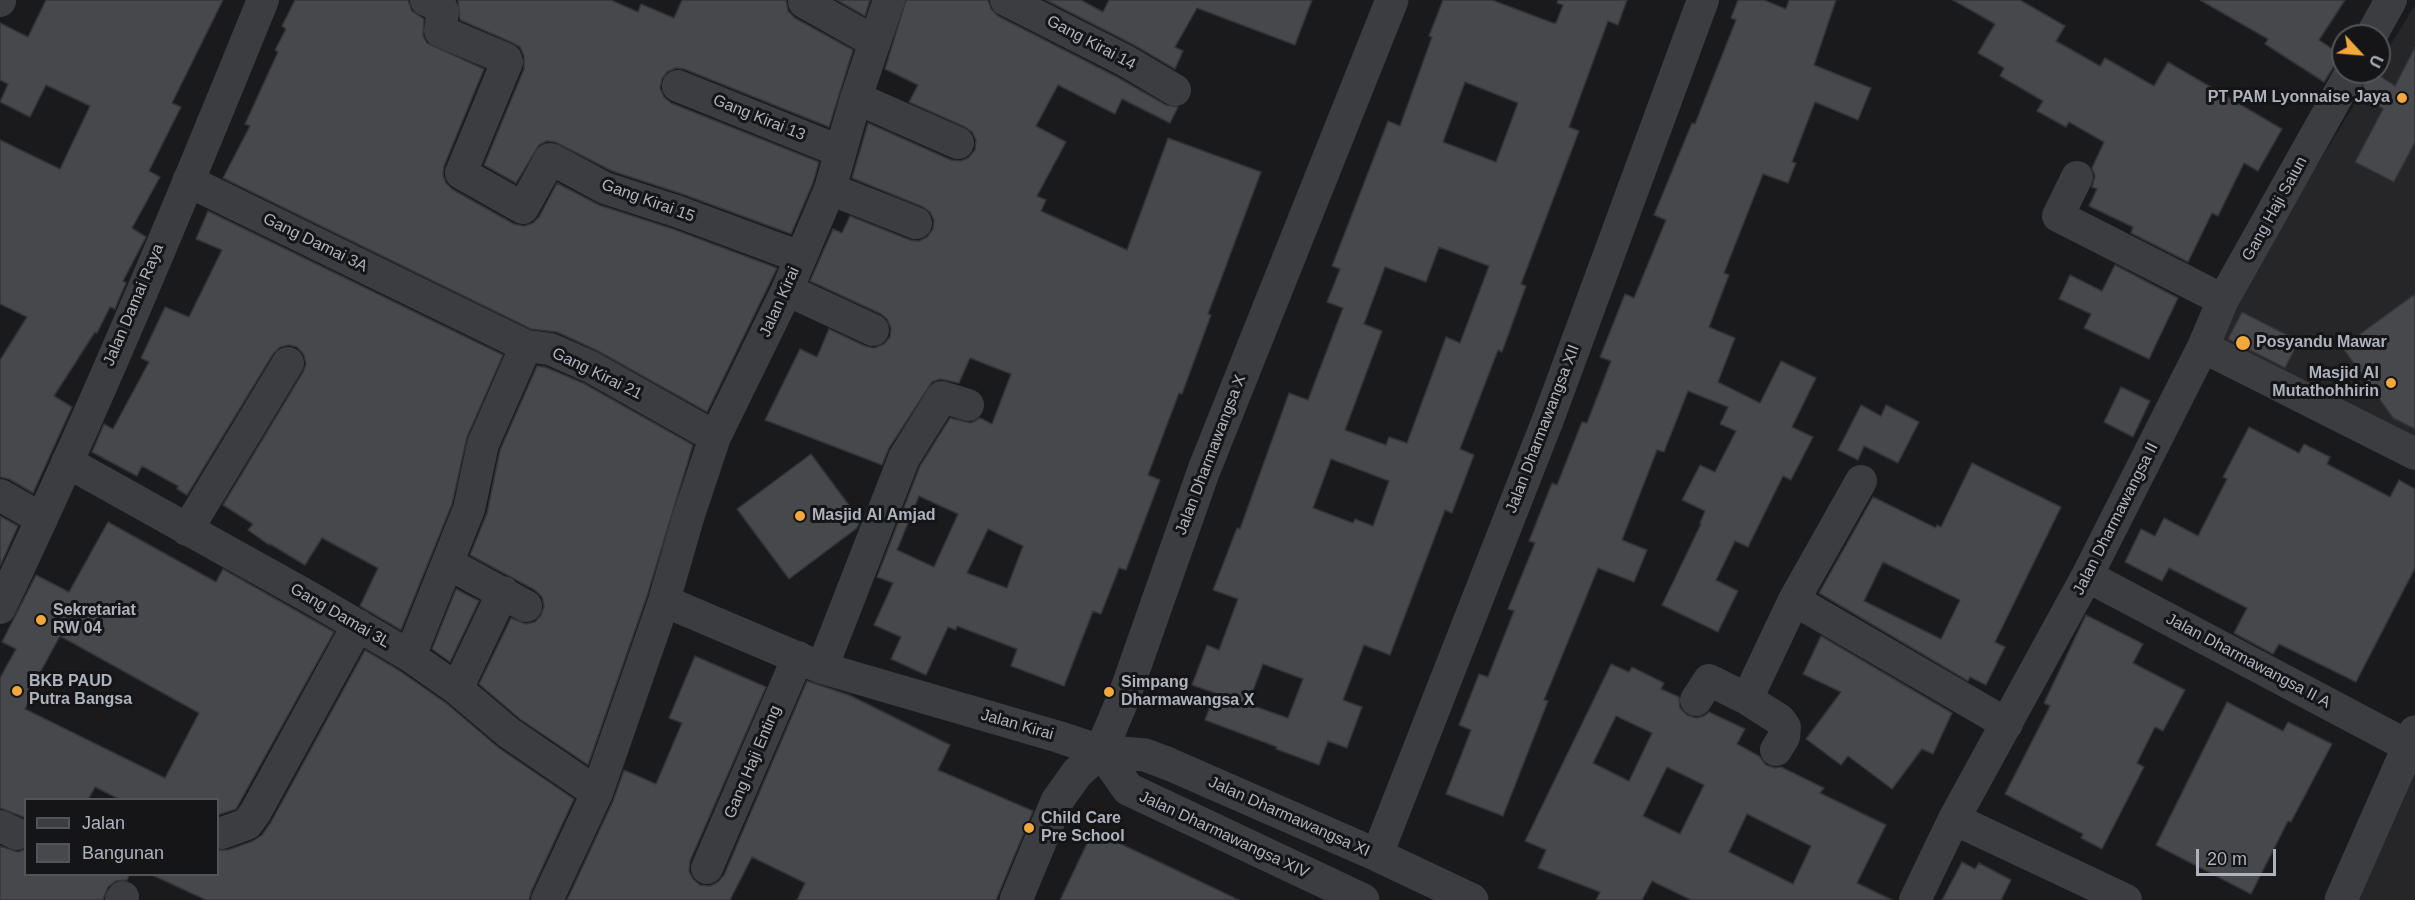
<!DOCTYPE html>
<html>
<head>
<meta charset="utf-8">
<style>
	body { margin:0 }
	#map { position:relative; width:2415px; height:900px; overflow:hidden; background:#1a1a1c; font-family:Arial,sans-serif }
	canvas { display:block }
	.legend { position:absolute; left:24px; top:798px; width:195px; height:78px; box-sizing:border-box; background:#151517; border:2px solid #525459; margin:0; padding:8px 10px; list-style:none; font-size:18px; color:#adb2bc }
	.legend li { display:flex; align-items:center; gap:12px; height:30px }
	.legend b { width:30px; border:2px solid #525459 }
	.north { position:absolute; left:2331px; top:24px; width:60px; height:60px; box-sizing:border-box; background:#151517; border:2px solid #525459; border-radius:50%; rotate:116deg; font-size:16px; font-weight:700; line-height:24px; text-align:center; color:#adb2bc }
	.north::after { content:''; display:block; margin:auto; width:21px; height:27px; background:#f2a83d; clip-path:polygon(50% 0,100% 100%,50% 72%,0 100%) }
	.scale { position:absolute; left:2196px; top:849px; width:80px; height:27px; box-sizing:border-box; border:3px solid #adb2bc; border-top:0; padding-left:8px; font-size:18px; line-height:21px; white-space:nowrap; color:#adb2bc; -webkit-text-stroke:4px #151517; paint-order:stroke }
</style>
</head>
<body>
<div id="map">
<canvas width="2415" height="900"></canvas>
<ul class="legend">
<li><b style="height:8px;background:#3b3d41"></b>Jalan</li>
<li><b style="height:16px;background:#47484c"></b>Bangunan</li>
</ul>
<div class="north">U</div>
<div class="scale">20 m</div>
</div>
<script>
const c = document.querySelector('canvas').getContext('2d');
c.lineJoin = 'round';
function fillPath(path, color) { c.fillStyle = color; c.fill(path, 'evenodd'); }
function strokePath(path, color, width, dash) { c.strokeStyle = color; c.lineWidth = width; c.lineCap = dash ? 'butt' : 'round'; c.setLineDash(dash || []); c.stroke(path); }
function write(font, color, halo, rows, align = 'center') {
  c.font = font + ' Arial,sans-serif'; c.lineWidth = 6; c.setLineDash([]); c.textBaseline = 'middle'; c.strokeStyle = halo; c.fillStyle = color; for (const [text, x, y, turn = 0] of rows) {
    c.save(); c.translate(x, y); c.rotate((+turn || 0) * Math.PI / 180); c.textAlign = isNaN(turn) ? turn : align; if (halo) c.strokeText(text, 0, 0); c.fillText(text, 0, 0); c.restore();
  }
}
fillPath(new Path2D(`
	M2415 5V453L2215 354 2265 251 2374 72H2379V64Z
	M2415 728V900H2337Z`), '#262629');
const building = new Path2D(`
	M46 0H223L172 103 181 107 149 171 160 177 132 228 146 237 123 281 126 283 119 299 115 309 110 307 97 333 95 332 54 396 72 407 33 493 9 479 0 477V360L27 317 0 304V140L60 169 90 106 46 85 30 117 0 102 8 84 0 80V23L28 37Z
	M295 0H408L412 11 424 19 423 36 427 43 484 69 444 166 443 175 446 183 452 189 514 224 524 226 533 223 539 217 557 183 599 205 673 229 777 268 707 412 598 351 557 332 531 329 223 178 250 126 245 124 278 52 275 50 286 29 282 26Z
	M458 0H611L638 12 641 4 674 18 682 0H786L788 11 795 18 853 50 829 127 684 69 676 68 667 72 662 79 660 88 664 97 671 103 819 162 813 183 791 234 685 195 612 171 555 142 547 141 539 145 516 183 484 165 524 69V56L520 47 513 43 460 20Z
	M837 0H870L865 16Z
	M906 0H988L991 9 998 16 1117 77 1166 105 1178 107 1170 123 1122 99 1115 114 1058 85 1036 126 1066 142 1037 196 1046 200 1041 211 1127 250 1168 138 1261 172 1208 314 1211 315 1182 394 1179 393 1148 475 1160 480 1126 570 1119 568 1101 614 1093 611 1064 686 1011 666 1017 649 957 626 956 630 948 627 926 675 891 659 901 637 874 625 893 583 877 577 920 466 950 418 971 423 980 418 992 424 1011 374 970 358 959 383 940 379 932 382 889 448 882 465 765 420 800 349 817 357 829 329 865 346 874 348 884 344 890 337 891 328 887 319 881 314 810 281 833 229 842 233 850 216 910 240 919 241 927 237 933 229 934 220 930 212 923 207 852 178 868 123 951 160 961 161 968 158 975 150 976 140 972 132 965 127 909 102 918 85 885 69ZM919 496 958 514 934 567 897 550ZM988 529 1023 546 1007 588 967 573Z
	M1046 0H1081L1103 12 1109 0H1312L1295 45 1197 8 1175 47 1183 51 1175 69 1134 45Z
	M1443 0H1492L1553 23H1556L1563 5 1557 3 1558 0H1627L1618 25 1608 21 1569 127 1579 131 1521 284 1526 286 1502 352 1498 350 1460 449 1474 455 1452 513 1445 510 1390 655 1364 645 1343 700 1362 707 1347 748 1328 741 1319 765 1276 749 1277 747 1205 720 1215 693 1192 685 1207 645 1219 650 1238 599 1213 590 1237 528 1240 529 1289 393 1308 400 1343 308 1327 302 1340 269 1332 266 1388 121 1400 126 1432 37 1429 36ZM1465 82 1518 103 1496 162 1443 142ZM1439 247 1489 266 1460 343 1446 337 1407 443 1389 437 1386 445 1345 430 1382 331 1364 324 1385 267 1426 282ZM1331 459 1389 481 1373 526 1355 519 1353 523 1313 508ZM1263 664 1303 679 1288 718 1248 704Z
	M1738 0H1764L1786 9 1789 0H1836L1814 65 1871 88 1858 120 1815 102 1792 162 1796 163 1788 183 1763 174 1724 273 1729 275 1709 327 1735 338 1718 382 1760 403 1781 361 1816 378 1792 427 1813 437 1791 480 1783 476 1748 547 1735 541 1716 580 1738 591 1718 632 1662 605 1701 524 1700 523 1705 511 1682 500 1700 465 1715 472 1736 431 1720 424 1728 407 1688 391 1664 452 1657 450 1622 540 1647 550 1634 582 1598 568 1544 700 1548 701 1503 816 1446 794 1471 730 1459 725 1479 674 1488 677 1514 611 1508 609 1535 543 1529 541 1552 483 1557 485 1582 422 1587 423 1611 361 1600 357 1625 294 1634 298 1666 220 1654 215 1692 123 1695 124 1736 20 1731 18Z
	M1953 0H2020L2065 26 2056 41 2100 66 2105 58 2154 86 2168 62 2282 129 2258 171 2244 163 2218 216 2212 213 2188 262 2131 233 2133 227 2089 206 2097 189 2092 187 2095 176 2092 168 2104 142 2069 122 2066 127 2037 111 2043 101 2000 76 2004 68 1978 53 1995 24Z
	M2200 0H2345L2319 40 2341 55 2324 82 2265 44 2268 39Z
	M2415 47V142L2394 182 2355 162 2383 109 2359 94 2369 72H2374L2395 86Z
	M208 211 503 355 467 437 452 504 401 630 360 606 378 568 322 538 305 565 270 544 269 545 248 530 253 524 223 505 303 372 306 364 304 355 297 347 289 345 280 347 273 354 187 495 177 489 178 486 142 466 137 476 92 452 104 424 113 429 149 362 141 358 165 307 189 317 222 250 196 239Z
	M2115 265 2178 298 2149 359 2084 328 2091 314 2059 299 2070 275 2102 291Z
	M2415 294V429L2393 418 2342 347Z
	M2242 312 2299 341 2285 368 2228 339Z
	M537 366 545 367 583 383 693 445 647 596 588 765 520 719 479 684 511 618 526 624 535 622 541 615 544 606 542 597 535 590 470 555 487 513 500 450Z
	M2121 387 2150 401 2133 437 2104 422Z
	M1861 405 1881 416 1886 405 1919 422 1898 463 1864 446 1858 460 1838 450Z
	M2249 427 2299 453 2304 444 2330 457 2327 464 2390 497 2399 480 2415 489V568L2356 682 2279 644 2273 654 2234 633 2247 608 2169 568 2162 581 2125 562 2141 529 2155 536 2164 518 2198 536 2227 479 2223 477Z
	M811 454 860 520 857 528 789 579 737 509Z
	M1972 463 2061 507 1995 642 2005 647 1986 685 1970 677 1968 681 1819 593 1873 497 1936 528 1937 525 1941 527ZM1883 562 1960 600 1941 639 1864 601Z
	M0 516 18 526 0 566Z
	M108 522 216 582 223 569 334 632 236 809 218 815V800H121L95 787 88 800H26V818L0 808V678L16 649 2 642 36 575 69 592ZM60 636 199 713 165 778 25 709 44 673 41 671Z
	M456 589 479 601 450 662 432 649Z
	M2086 615 2143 644 2133 663 2185 690 2163 731 2155 727 2137 763 2144 767 2102 849 2081 838 2083 834 2005 794 2050 706 2044 703Z
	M1821 636 1952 713 1933 754 1922 749 1892 789 1848 756 1841 765 1806 739 1841 692 1803 674Z
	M365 650 400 671 446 703 499 748 574 799 531 892 529 900H206L150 874H218V850H228L253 841 262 835 271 822Z
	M695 656 766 687 690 861 689 871 693 879 700 885 710 886 718 882 724 875 807 681 849 695 950 745 938 770 1033 811 996 900H797L805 883 752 857 730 900H567L613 801 624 770 656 784 682 723 669 718Z
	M1611 664 1629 672 1632 667 1664 683 1661 689 1679 697 1680 708 1687 715 1696 718 1704 716 1709 712 1745 729 1737 744 1759 756 1766 765 1775 768 1781 767 1824 788 1820 793 1886 825 1857 883 1892 900H1691L1652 881 1642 900H1596L1600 892 1538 868 1546 850 1525 841ZM1616 716 1652 733 1629 781 1593 763ZM1667 767 1704 785 1680 834 1643 816ZM1747 814 1811 846 1793 884 1729 852Z
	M2227 702 2283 731 2288 722 2332 744 2291 822 2288 821 2251 894 2156 845Z
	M1093 831 1155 860 1239 900H1060Z
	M0 846 18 852 26 849V874H130L127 880 116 881 108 887 103 900H0Z
	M1962 862 1975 869 1979 863 2011 880 2001 900H1942Z`);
fillPath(building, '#47484c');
strokePath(building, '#343438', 1.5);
strokePath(new Path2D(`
	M426 0 441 7 443 12 440 31 506 59 507 62 461 173 523 208 550 159 553 160 605 188 679 212 800 257
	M1006 0 1126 61 1175 90
	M0 1V0
	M804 2 875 42
	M2371 36 2391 0
	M678 86 827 146 840 148
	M856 98 958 143
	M2077 177 2058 216 2223 300
	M188 181 526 346 550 349 591 367 715 437
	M830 189 916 223
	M787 290 873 330
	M2203 347 2415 454
	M67 462 311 598 410 656 457 689 509 733 597 793
	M0 495 42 519
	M187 530 288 363
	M449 564 526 606
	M2087 576 2408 746
	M1794 600 2007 724
	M664 601 822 668 1059 737 1101 751
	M0 608C95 409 180 204 263 0
	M410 656 469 509 483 444 526 346
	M822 668 904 458 942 397 968 405
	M457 689 503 592
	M1696 700 1709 680 1747 699
	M1776 750 1784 737 1785 727 1780 720 1747 699 1794 600 1861 481
	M1954 819 2126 900
	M0 826 17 834
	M222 833 247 824 255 813 358 625
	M1377 855 1549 417 1703 0
	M707 868 798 657
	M121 900 123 897
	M547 900 597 793 664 601 688 518 715 437 787 290 830 189 856 98 889 0
	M1915 900 1954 819 2087 576 2203 347 2223 300 2351 72`), '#3b3d41', 32);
strokePath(new Path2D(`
	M1101 751 1145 755 1169 764 1377 855 1472 900
	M1101 751 1128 789 1363 900
	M1016 900 1057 801 1077 773 1101 751 1125 694 1204 470 1392 0
	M2341 900 2415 732`), '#3b3d41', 33);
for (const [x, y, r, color] of [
	[2402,98,6,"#f2a83d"],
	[2243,343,8,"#f2a83d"],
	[2391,383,6,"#f2a83d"],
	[800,516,6,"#f2a83d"],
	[41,620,6,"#f2a83d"],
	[17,691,6,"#f2a83d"],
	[1109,692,6,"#f2a83d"],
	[1029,828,6,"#f2a83d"]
]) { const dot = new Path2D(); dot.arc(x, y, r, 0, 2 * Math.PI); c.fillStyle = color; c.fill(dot); strokePath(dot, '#151517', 2); }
write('16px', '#adb2bc', '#151517', [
	["Gang Kirai 14",1091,43,28],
	["Gang Kirai 13",759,118,22],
	["Gang Kirai 15",648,201,20],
	["Gang Haji Saiun",2275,209,-61],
	["Gang Damai 3A",315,243,26],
	["Jalan Kirai",780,302,-66],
	["Jalan Damai Raya",134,305,-67],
	["Gang Kirai 21",597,374,26],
	["Jalan Dharmawangsa XII",1543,429,-69],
	["Jalan Dharmawangsa X",1211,455,-69],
	["Jalan Dharmawangsa II",2116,519,-63],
	["Gang Damai 3L",340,616,30],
	["Jalan Dharmawangsa II A",2248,661,28],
	["Jalan Kirai",1017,725,16],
	["Gang Haji Enting",753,762,-67],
	["Jalan Dharmawangsa XI",1289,817,24],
	["Jalan Dharmawangsa XIV",1224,835,25]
]);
write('bold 16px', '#adb2bc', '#151517', [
	["PT PAM Lyonnaise Jaya",2390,98,"right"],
	["Posyandu Mawar",2256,343],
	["Masjid Al",2379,374,"right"],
	["Mutathohhirin",2379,392,"right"],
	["Masjid Al Amjad",812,516],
	["Sekretariat",53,611],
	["RW 04",53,629],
	["BKB PAUD",29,682],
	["Putra Bangsa",29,700],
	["Simpang",1121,683],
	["Dharmawangsa X",1121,701],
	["Child Care",1041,819],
	["Pre School",1041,837]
], 'left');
</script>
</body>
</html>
